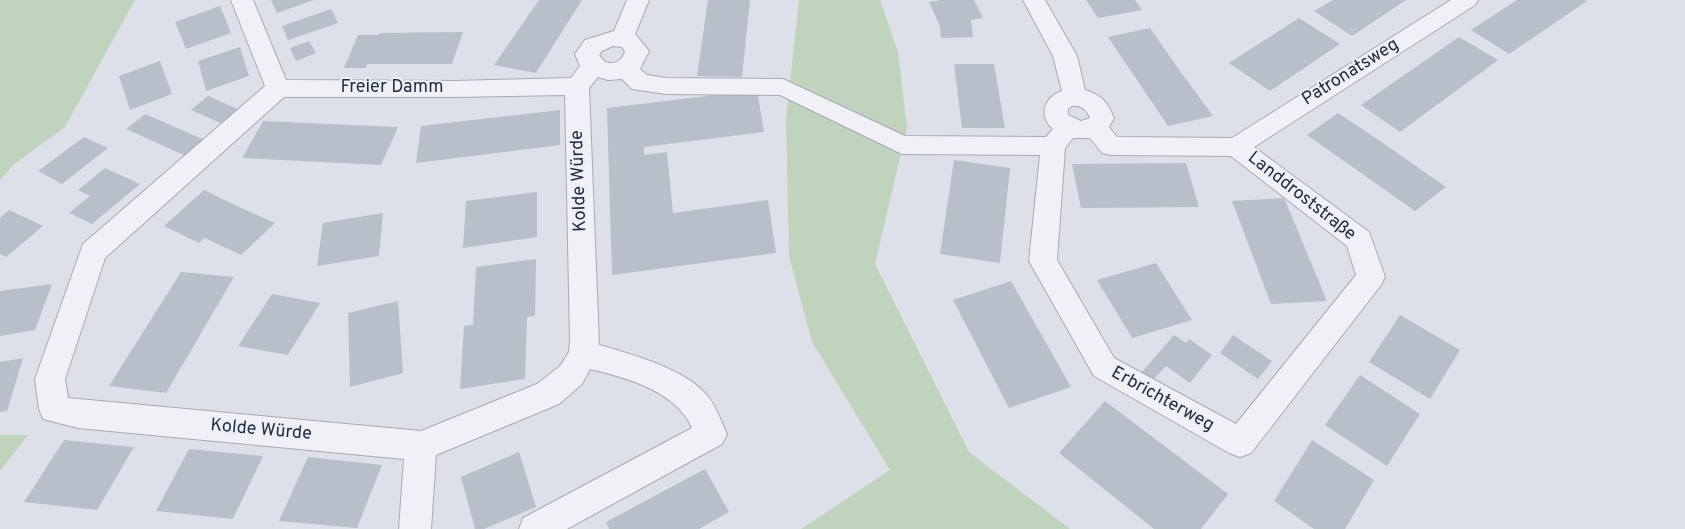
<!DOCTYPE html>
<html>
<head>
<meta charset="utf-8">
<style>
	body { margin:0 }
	canvas { display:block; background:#dde0e8 }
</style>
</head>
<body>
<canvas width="1685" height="529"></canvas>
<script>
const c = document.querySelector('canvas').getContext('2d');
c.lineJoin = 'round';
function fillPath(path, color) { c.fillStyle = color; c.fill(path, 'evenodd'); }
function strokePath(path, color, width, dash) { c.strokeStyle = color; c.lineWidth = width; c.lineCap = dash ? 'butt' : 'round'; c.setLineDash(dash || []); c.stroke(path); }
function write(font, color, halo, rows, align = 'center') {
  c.font = font + ' Overpass,sans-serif'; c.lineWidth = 4; c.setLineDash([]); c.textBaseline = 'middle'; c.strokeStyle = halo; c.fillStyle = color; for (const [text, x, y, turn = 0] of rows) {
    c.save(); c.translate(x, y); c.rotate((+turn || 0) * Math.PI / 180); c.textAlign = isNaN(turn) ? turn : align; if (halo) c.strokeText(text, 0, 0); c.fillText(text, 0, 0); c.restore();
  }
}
fillPath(new Path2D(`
	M0 0H135L65 127 13 165 0 180Z
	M799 0H880L898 52 907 128 875 264 969 452 1070 529H801L890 470 812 342 789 256 786 119Z
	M0 435H28L0 471Z`), '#c0d3bd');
fillPath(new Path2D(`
	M271 0H314L277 13Z
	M539 0H582L536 73 494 65Z
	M708 0H750L742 77 697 76Z
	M941 0H974L983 18 971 20 973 37 941 38 940 26 929 2Z
	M1086 0H1135L1142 10 1098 18Z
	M1333 0H1406L1352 36 1314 11Z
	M1517 0H1584L1587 1 1509 54 1471 30Z
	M220 6 231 33 186 49 175 22Z
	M331 9 338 23 288 40 282 26Z
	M1299 18 1340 44 1270 91 1229 63Z
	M1150 28 1180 71 1213 116 1168 126 1108 37Z
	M463 32 452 64H367L366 68H344L358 35H379L380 33Z
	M1459 37 1498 60 1400 132 1361 105Z
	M309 41 316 53 296 61 290 48Z
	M240 47 249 76 206 91 198 61Z
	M160 61 172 94 130 110 119 76Z
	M954 64H994L1005 128H962Z
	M757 90 764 132 644 147V155L667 152 673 213 768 200 776 253 612 275 607 108Z
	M208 96 242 111 225 125 191 110Z
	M560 110V145L416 163 421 126Z
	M1338 113 1380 141 1446 187 1415 211 1307 135Z
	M145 114 207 141 188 157 126 129Z
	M263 121 352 125 398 127 381 165 242 158Z
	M84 137 108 148 62 184 38 171Z
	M954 160 1010 168 1000 263 940 254Z
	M1186 163 1199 207 1081 208 1072 164Z
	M105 168 140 184 92 224 69 213 90 196 78 190Z
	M204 190 239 207 275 223 241 255 205 238 199 243 164 226Z
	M537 192V237L463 248 466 201Z
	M1284 198 1305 248 1327 301 1271 304 1232 201Z
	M9 210 43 226 6 257 0 254V218Z
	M383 213 379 256 317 266 323 223Z
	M536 259 535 316 527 317 525 379 460 389 464 326 473 325 476 267Z
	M1156 263 1192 320 1132 338 1097 280Z
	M181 272 234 277 166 393 109 386Z
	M1011 281 1071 387 1009 408 953 300Z
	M52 284 35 330 0 336V291Z
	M272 294 320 303 288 355 238 346Z
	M398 301 403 373 350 387 348 313Z
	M1400 315 1460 350 1430 399 1369 362Z
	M1174 335 1186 343 1189 339 1212 355 1190 383 1166 366 1153 380 1142 372Z
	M1233 335 1272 361 1258 379 1220 353Z
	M23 358 7 411 0 412V362Z
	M1360 375 1420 414 1387 466 1325 425Z
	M1105 401 1228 494 1201 529H1154L1059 453Z
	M64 440 134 447 97 510 24 502Z
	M1312 440 1374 480 1345 529H1314L1274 501Z
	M189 449 263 456 233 519 156 511Z
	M519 452 536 507 484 529H475L461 477Z
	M308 457 382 465 357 528 279 521Z
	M705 469 729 512 699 529H609L606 522Z`), '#b9becb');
const minor = new Path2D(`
	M231 0H253L286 80 453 81 571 78 580 66 575 54 585 40 614 31 627 0H649L635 34 649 51 640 69 647 75 666 78 783 79 905 136 1046 137 1053 129C1038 116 1044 97 1062 91L1053 56 1023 0H1045L1077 56 1085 90C1102 95 1108 103 1114 118L1109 127 1117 137 1232 138 1451 0H1478L1475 5 1254 147 1369 232 1385 277 1381 285 1251 453 1240 457 1229 453 1094 376 1029 261 1040 155 902 154 780 95 666 94 632 89 622 79 608 80 598 77 589 88 599 345C631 354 682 368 705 393 715 403 721 421 727 434L722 444 567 529H519L523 518 692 428C676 391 627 378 590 369L582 384 559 404 436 455 431 529H399L404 459 78 428 43 419 39 409 35 379 83 244 265 86ZM613 46 622 47 625 52C621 61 616 65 605 62L599 55 602 51ZM565 95 570 340 569 352 560 366 537 384 421 431 68 398 65 379 105 258 284 97H453ZM1072 106C1081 105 1087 110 1090 118L1081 121 1068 115V109ZM1073 138H1090L1102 153 1111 155 1231 156 1347 246 1356 275 1236 424 1114 358 1057 260 1065 148Z`);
strokePath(minor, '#a6aab6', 2);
fillPath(minor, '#f0f1f6');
write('18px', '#252c40', '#eceff6', [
	["Patronatsweg",1351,73,-32],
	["Freier Damm",392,88],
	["Kolde Würde",580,181,-92],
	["Landdroststraße",1301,197,38],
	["Erbrichterweg",1162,400,29],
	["Kolde Würde",261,431,5]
]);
</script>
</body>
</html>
